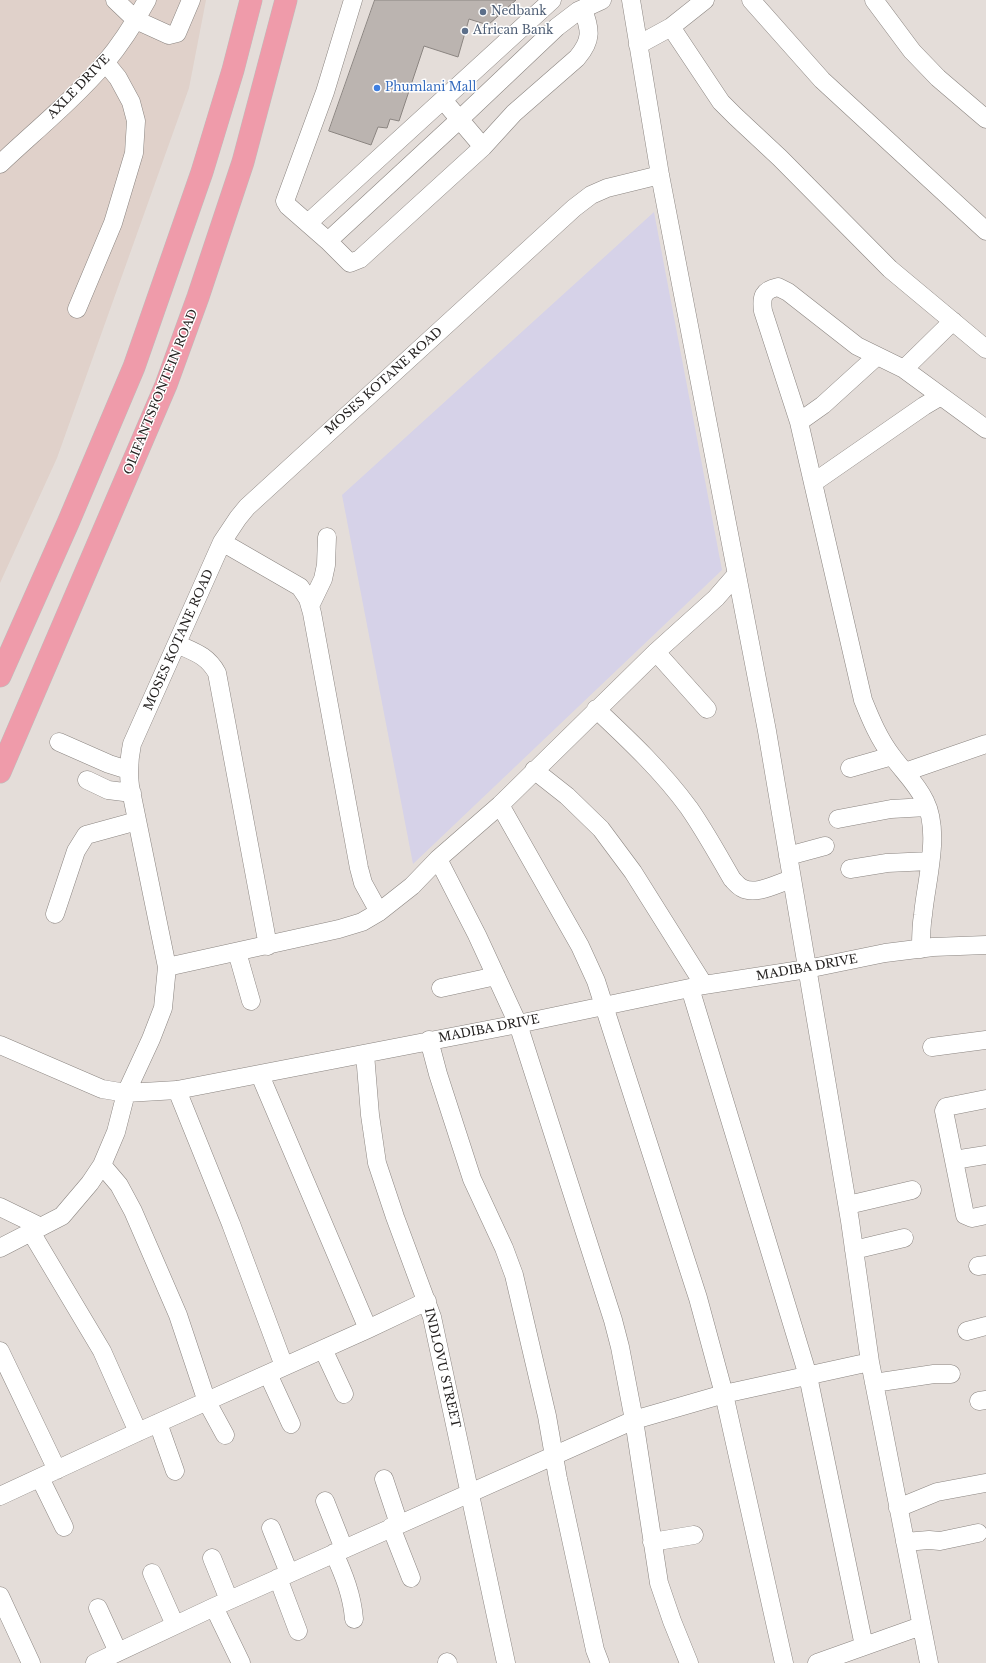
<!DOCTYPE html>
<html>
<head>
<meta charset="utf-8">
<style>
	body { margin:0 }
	canvas { display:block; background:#e4ddd9 }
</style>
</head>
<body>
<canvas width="986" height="1663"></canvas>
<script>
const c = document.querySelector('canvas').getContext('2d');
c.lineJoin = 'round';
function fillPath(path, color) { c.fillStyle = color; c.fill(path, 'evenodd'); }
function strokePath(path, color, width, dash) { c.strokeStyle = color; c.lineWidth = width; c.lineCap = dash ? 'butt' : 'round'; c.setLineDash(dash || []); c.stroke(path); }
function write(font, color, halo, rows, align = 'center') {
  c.font = font + ' "Libre Baskerville",serif'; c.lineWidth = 3; c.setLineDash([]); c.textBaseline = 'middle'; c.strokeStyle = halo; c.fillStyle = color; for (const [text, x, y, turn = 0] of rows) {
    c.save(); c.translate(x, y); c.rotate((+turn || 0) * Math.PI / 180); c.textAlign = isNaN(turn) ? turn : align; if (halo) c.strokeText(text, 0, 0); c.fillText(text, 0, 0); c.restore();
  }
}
fillPath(new Path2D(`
	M0 0H206L189 88 57 458 0 583Z`), '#e0d1ca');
fillPath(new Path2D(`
	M654 212 722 570 413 864 342 495Z`), '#d6d2e8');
const building = new Path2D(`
	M375 0H516L488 25 469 19 458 57 424 46 399 121 390 119 387 128 378 127 371 145 329 131Z`);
fillPath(building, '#bbb4b0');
strokePath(building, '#8b8581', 1);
const minor = new Path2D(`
	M115 0 136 20 169 35 177 33 191 0
	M353 0 325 92 285 201 288 206 328 241 350 263 360 259 483 147 443 100
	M631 0 660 175 767 731 850 1221 870 1362 929 1663
	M751 0 822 80 986 231
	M874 0 912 51 938 78 986 119
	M671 27 721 102 735 116 780 158 890 269 986 349
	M638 45 671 27 705 0
	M483 147 514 113 577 58C593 39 590 30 583 9
	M0 164C35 131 73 100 105 63 121 44 135 22 147 0
	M308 223 552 0
	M328 241 460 119 557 27 578 11 602 0
	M77 309 113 223 134 153 136 121 131 102 118 78 105 62
	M904 369 953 321
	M799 422 823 405 877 356
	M813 483 924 406 941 396
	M222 542 300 587 308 599 312 613 359 868 363 883 379 912
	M310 606 323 579 326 565 327 537
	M177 644C194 652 207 655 217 673L268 946
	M656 652 707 709
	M596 709C629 740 662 771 689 808 705 831 718 855 732 879 735 882 738 886 742 888 756 896 778 883 792 879
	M59 742 109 764 128 770
	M850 768 892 756
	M534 770 567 796 601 829 633 872 704 985
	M905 772 986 744
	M87 780 108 790 132 793
	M500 805 580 946 596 981 698 1298 724 1394 784 1663
	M838 819 891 809 927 807
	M788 856 825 846
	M438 859 477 935 518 1024 613 1320 620 1347 634 1420 659 1583 672 1621 689 1663
	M850 869 887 863 930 861
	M55 914 76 851 86 835 137 821
	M921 949C921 937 921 926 923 915 926 881 941 833 925 801 917 784 903 771 892 756 879 739 871 720 863 700L799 422 763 311C761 297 763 290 778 287L788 292 857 346 904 369 986 429
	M237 952 251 1001
	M167 967 339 929 362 922 379 912 412 886 438 859 500 805 656 652 716 598 736 575
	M441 988 496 976
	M690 988 808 1376 864 1646
	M429 1040 438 1074 472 1179 504 1248 514 1275 547 1416 558 1479 595 1650 600 1663
	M0 1045 102 1089 126 1093 177 1090 518 1024 704 985 807 969 885 953 933 947 986 945
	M932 1047 986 1040
	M365 1054 370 1115 377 1163 395 1217 432 1317 506 1663
	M260 1075 368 1329
	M177 1090 231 1224 284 1366
	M986 1099 946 1107 944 1111 965 1215 972 1218 986 1215
	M954 1160 986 1155
	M102 1165 119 1185 133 1211 178 1315 207 1402 225 1435
	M848 1205 912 1190
	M0 1207 41 1227
	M31 1232 102 1351 138 1432
	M0 1248 62 1216 90 1183 102 1165 116 1132 126 1093 151 1039 163 1008 167 967 130 786C128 771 129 759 132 744L222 542 238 518 247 507 574 208 591 195 607 188 660 175
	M854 1250 904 1238
	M978 1266 986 1265
	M967 1331 986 1326
	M323 1349 344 1394
	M0 1351 57 1470
	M268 1374 291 1424
	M874 1383 934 1374H951
	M979 1401 986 1400
	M158 1423 175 1471
	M40 1478 64 1527
	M384 1479 399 1524
	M0 1496 138 1432 368 1329 427 1301
	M325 1501 344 1549
	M898 1508 937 1492 985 1483
	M391 1527 411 1578
	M271 1528 289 1573
	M652 1542 694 1535
	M905 1542 929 1540 940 1541 978 1533
	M334 1553C344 1575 352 1595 354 1619
	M212 1558 229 1600
	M152 1573 175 1625
	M278 1578 298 1631
	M0 1596 31 1663
	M214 1607 241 1663
	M98 1608 118 1652
	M447 1662 448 1663
	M95 1663 214 1607 634 1420 724 1394 870 1362
	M817 1663 921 1626`);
const major = new Path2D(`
	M0 676 68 523 134 367 202 172 233 70 251 0
	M0 772 166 385 198 297 243 162 286 0`);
strokePath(minor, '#8b8581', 19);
strokePath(major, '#bebdbc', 23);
strokePath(minor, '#fff', 18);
strokePath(major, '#ef9baa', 22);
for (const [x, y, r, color] of [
	[483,12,4,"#5c6f8a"],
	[465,31,4,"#5c6f8a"],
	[377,88,4,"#3f7fe0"]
]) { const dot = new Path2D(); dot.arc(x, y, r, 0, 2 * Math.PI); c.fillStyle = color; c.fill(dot); strokePath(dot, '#fff', 1.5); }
write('12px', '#4e5e75', '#fff', [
	["Nedbank",491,12],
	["African Bank",473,31]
], 'left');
write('12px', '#252221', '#fff', [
	["AXLE DRIVE",79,87,-46],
	["MOSES KOTANE ROAD",384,381,-42],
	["OLIFANTSFONTEIN ROAD",161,392,-68],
	["MOSES KOTANE ROAD",179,640,-66],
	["MADIBA DRIVE",807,968,-10],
	["MADIBA DRIVE",489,1029,-11],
	["INDLOVU STREET",442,1368,77]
]);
write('12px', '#366cbe', '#fff', [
	["Phumlani Mall",385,88]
], 'left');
</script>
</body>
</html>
